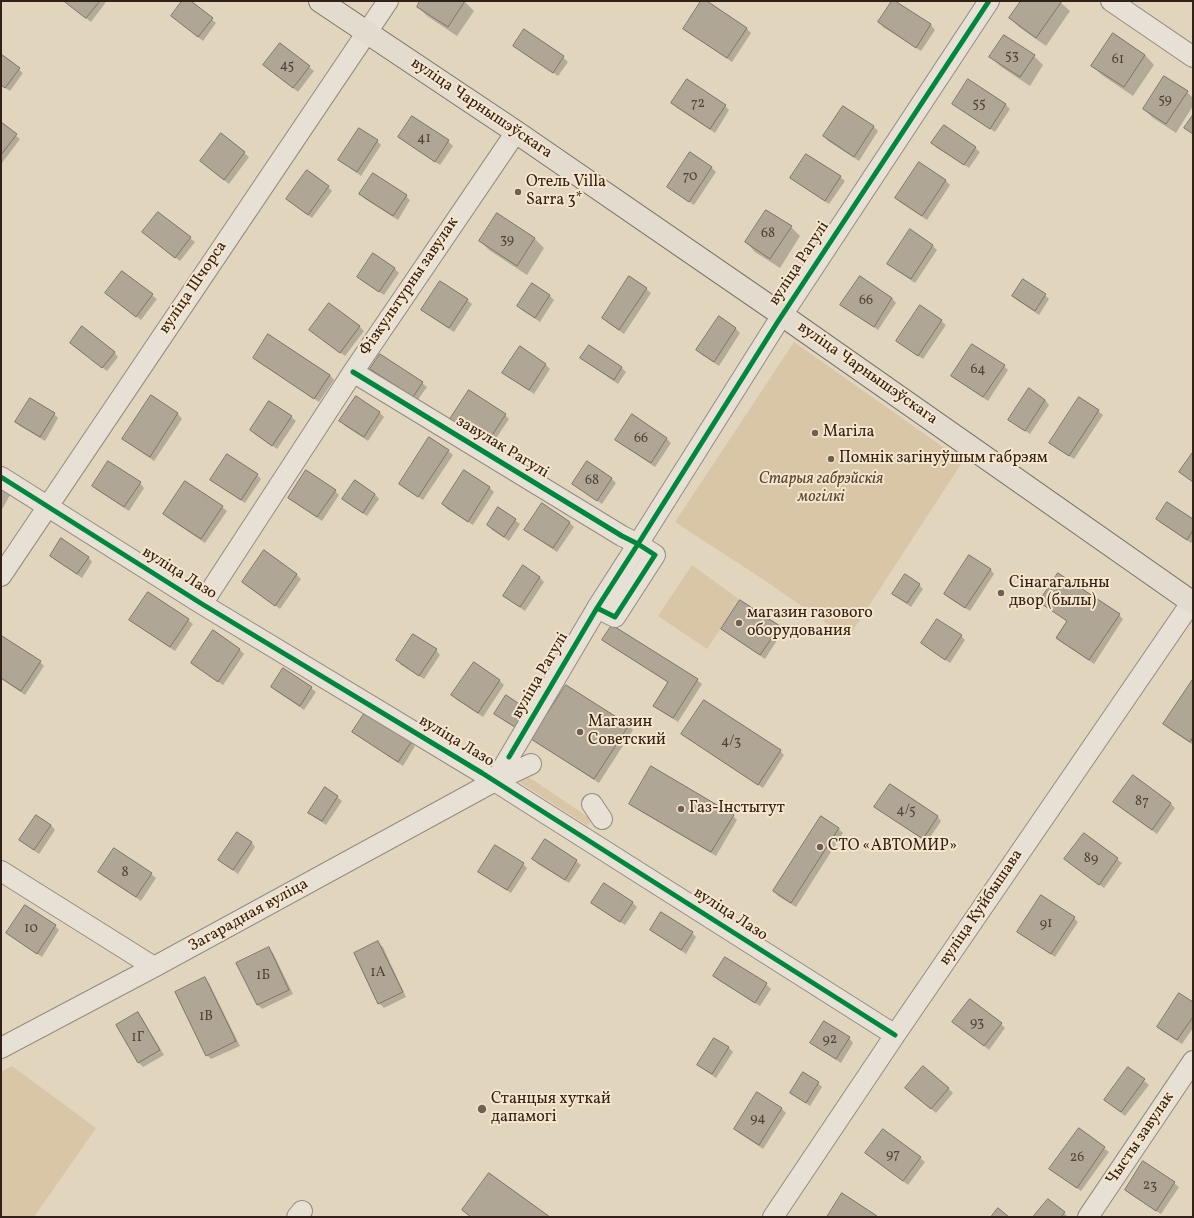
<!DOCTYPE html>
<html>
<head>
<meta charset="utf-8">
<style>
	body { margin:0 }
	#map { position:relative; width:1194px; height:1218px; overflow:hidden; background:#e1d5be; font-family:Vollkorn,serif }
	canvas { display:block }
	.frame { position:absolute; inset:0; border:2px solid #332018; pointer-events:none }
</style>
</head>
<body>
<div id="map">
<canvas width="1194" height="1218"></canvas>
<div class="frame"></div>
</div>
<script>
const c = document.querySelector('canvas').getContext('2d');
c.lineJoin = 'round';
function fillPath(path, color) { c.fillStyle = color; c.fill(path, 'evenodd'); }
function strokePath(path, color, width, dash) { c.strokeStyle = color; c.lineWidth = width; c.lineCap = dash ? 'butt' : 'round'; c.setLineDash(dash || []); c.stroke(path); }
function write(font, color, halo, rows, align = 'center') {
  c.font = font + ' Vollkorn,serif'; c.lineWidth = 4; c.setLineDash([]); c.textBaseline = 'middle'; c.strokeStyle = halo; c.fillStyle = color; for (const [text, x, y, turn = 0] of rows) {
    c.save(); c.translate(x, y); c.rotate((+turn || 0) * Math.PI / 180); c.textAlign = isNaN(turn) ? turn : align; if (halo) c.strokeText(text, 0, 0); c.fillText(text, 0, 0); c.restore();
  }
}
fillPath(new Path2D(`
	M794 342 963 461 848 638 767 582 675 522Z
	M692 565 740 600 707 649 658 616Z
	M524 774 591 819 588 826 516 780Z
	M12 1066 96 1128 34 1217H1V1072Z`), '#d8c6a7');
fillPath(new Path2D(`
	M64 1H105L106 2 91 22Z
	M183 1H189L216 23 203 41 172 16Z
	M422 1H464L474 11 457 36 427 16 418 7Z
	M703 1H705L747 29 751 33 732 62 689 33 684 29Z
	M893 1 931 25 935 30 921 51 883 27 879 22Z
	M1022 1H1059L1070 11 1046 46 1019 27 1010 18Z
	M524 31 563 57 568 62 558 76 519 50 514 45Z
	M1 55 23 73 10 91 1 85Z
	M1145 55 1154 65 1133 96 1102 75 1092 66Z
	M1034 56 1043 65 1030 86 1000 66 991 57Z
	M309 67 314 71 298 92 269 69Z
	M969 80 1006 105 1010 109 995 132 958 108Z
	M1187 92 1193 98V106L1176 133 1153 118 1144 109Z
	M673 103 725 106 729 110 715 133 677 108Z
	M843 107 874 127 878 131 859 161 828 141 824 136Z
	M1 123 20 139 2 163 1 161Z
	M221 135 249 157 229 184 205 165Z
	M399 137 448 141 453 146 440 165 404 141Z
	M377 141 381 145 361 176 344 164 339 160Z
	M933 143 975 148 980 152 969 168 937 148Z
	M919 163 946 181 950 185 927 220 900 202 896 198Z
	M711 167 716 172 694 205 673 191Z
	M840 177 845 181 829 204 796 182 792 178Z
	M328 187 332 191 312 218 292 203Z
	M361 194 406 196 410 200 398 220 365 199Z
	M158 213 195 242 180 261 148 236Z
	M498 215 535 239 544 248 527 275 489 250 480 241Z
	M791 227 800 236 780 268 755 252 746 242Z
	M910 231 933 246 937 250 915 283 893 268 888 264Z
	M394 268 399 273 384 295 362 281 358 277Z
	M122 272 157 299 141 320 111 297Z
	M860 277 892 298 896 303 878 330 846 309Z
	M440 282 467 300 472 304 454 332 427 314 422 310Z
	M532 284 550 296 554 300 540 322 522 310 518 306Z
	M646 289 651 293 624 334 607 322 603 318Z
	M1045 295 1049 299 1039 315 1017 300 1013 296Z
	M719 317 736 329 740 333 719 366 702 355 697 350Z
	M941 321 946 325 923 359 901 345 897 341Z
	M359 326 364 331 345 356 315 334Z
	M75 347 114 352 118 357 107 371Z
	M589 347 622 368 626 372 618 384 586 362 582 358Z
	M520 348 546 365 550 369 534 394 508 377 504 373Z
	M254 358 330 375 334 380 319 402 258 362Z
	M1004 366 1008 370 988 401 957 380 952 376Z
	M371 369 422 383 427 387 417 401 375 373Z
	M151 397 178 414 182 419 154 461 128 443 124 439Z
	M356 398 380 413 384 417 368 441 345 426 341 421Z
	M1045 400 1049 405 1030 434 1014 424 1009 420Z
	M1098 411 1103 415 1074 459 1055 447 1050 443Z
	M54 414 58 418 45 441 20 426 16 422Z
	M505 415 509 419 491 446 456 423 452 419Z
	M632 416 667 439 671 443 655 467 621 444 616 440Z
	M291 417 296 421 277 449 256 435 251 430Z
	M430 438 448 451 453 455 423 500 404 488 400 483Z
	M588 462 612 479 616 483 602 504 578 488 573 484Z
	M464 472 490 488 494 492 473 525 447 509 443 504Z
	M257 475 261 479 245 503 216 484Z
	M140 483 144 488 129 511 97 490 93 486Z
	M1 488 10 495 1 511Z
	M335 491 339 495 322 521 294 502 289 498Z
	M375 494 379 499 367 516 347 503 343 499Z
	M542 505 570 523 574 527 557 552 530 534 526 530Z
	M222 507 227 511 205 543 168 518 164 514Z
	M1157 519 1193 520V541L1191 543 1161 523Z
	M515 520 520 524 509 541 492 530 488 525Z
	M264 552 297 575 301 579 280 609 247 586 243 582Z
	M51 556 88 557 92 562 82 578 55 560Z
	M524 567 540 578 544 582 525 611 509 600 504 596Z
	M990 569 994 574 970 611 949 598 945 594Z
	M919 585 923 589 911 607 898 598 893 594Z
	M1040 602 1119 615 1123 619 1094 664 1061 642 1057 638 1068 621 1045 606Z
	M131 620H188L193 624 175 651 135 624Z
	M779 626 783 631 765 659 727 633 723 629Z
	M961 636 965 640 950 663 926 647 922 643Z
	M604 639 697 680 702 684 678 722 659 710 654 706 669 683 608 644Z
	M1 640 40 662 44 666 25 695 1 679Z
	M240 650 244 654 223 685 197 667 192 663Z
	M436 650 440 655 424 679 401 665 397 660Z
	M474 663 500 681 504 685 483 717 457 700 453 695Z
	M1193 681V745L1168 728 1164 723Z
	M272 687 311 688 316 692 304 710 276 691Z
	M507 696 520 731 500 718 495 714Z
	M628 725 633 730 599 783 537 743 533 739Z
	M353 732 411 742 415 746 403 766 358 736Z
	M683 734 780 751 784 755 763 788 687 738Z
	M1133 777 1171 804 1175 808 1157 834 1119 806Z
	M326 788 342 801 326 825 314 817 310 812Z
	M630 804 733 816 737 820 716 856 635 808Z
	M876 807 937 816 941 821 927 842 880 811Z
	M821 818 839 829 843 833 796 907 778 896 774 891Z
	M51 825 55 830 39 854 25 844 20 840Z
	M1084 834 1122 863 1104 888 1066 859Z
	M251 842 255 847 238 874 224 864 219 860Z
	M533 859 576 861 581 865 569 883 538 864Z
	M523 864 527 868 511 893 484 876 479 871Z
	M99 872 151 874 156 878 141 901 103 876Z
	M632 902 637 907 625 925 597 907 592 903Z
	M1074 918 1078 922 1055 957 1023 936 1018 931Z
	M55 926 59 930 42 957 12 937 7 933Z
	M651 930 692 933 696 937 686 954 656 934Z
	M378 943 383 947 406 997 384 1008 379 1003 355 954Z
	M268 948 273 953 293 994 262 1009 258 1005 237 963Z
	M725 958 766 984 771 989 760 1006 718 980 714 976Z
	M205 979 209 983 240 1046 211 1059 207 1055Z
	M1193 1003V1028L1182 1044 1162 1031 1158 1026Z
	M138 1014 142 1018 164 1055 143 1067 139 1063 117 1026Z
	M954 1022 1001 1024 1005 1028 989 1050Z
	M849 1038 853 1043 841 1063 816 1047 812 1043Z
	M714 1039 729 1048 733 1052 716 1078 703 1069 698 1065Z
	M1129 1069 1149 1085 1125 1116 1110 1104Z
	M818 1083 822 1087 810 1106 796 1097 792 1093Z
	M948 1088 953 1093 936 1113 911 1092Z
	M782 1109 786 1113 763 1149 739 1133 735 1129Z
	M1079 1129 1109 1152 1081 1191 1055 1173Z
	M884 1130 925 1162 908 1185 871 1157Z
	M1174 1183 1179 1187 1161 1214 1130 1194 1126 1190Z
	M1048 1200 1064 1213 1068 1217H1035Z`), '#0003');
const building = new Path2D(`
	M64 1H100L86 18Z
	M182 1H191L213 18 198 37 171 16Z
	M420 1H465L448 27 417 7Z
	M701 1H707L747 28 727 58 683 29Z
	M892 1H895L931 24 916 48 878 22Z
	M1021 1H1062L1036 38 1009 18Z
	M524 29 564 56 553 73 513 46Z
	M1113 33 1145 55 1124 87 1091 66Z
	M1004 35 1035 55 1020 77 989 57Z
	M280 43 310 66 293 88 263 65Z
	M1 54 20 68 5 88 1 85Z
	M1164 76 1188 91 1166 124 1143 109Z
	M687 79 726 105 710 129 671 103Z
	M968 79 1006 104 990 129 952 104Z
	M843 106 874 126 854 157 823 136Z
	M1193 115V134L1184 128Z
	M412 116 449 140 435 162 398 137Z
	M1 122 17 134 1 155Z
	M944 125 976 147 964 165 931 143Z
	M359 128 378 140 357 172 338 160Z
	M221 133 245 152 224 180 200 161Z
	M690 152 712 167 689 202 667 187Z
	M806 154 841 176 825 201 790 178Z
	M919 162 946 180 922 216 895 198Z
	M307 170 329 186 308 215 286 199Z
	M373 173 407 195 393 216 359 194Z
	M766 210 792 226 770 259 745 242Z
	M158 212 191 237 175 258 142 232Z
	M497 213 535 238 517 266 479 241Z
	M910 229 933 245 911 279 887 264Z
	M373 253 395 268 379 292 357 277Z
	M122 271 153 294 136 317 105 293Z
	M629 276 647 288 619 330 602 318Z
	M860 276 892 298 874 327 840 305Z
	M1023 279 1046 294 1035 311 1012 296Z
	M440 281 468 299 449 328 421 310Z
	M532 283 550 295 535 318 517 306Z
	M329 303 360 326 340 353 309 330Z
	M920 305 942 320 918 356 896 341Z
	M719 316 736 328 714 362 696 350Z
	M82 326 115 352 102 368 70 343Z
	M268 334 330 375 314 399 253 358Z
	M972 344 1005 365 983 397 951 376Z
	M589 345 622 367 614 380 580 358Z
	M520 346 546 364 529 390 502 373Z
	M380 354 423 382 413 397 370 369Z
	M1029 388 1045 400 1025 431 1008 420Z
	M469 390 506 414 487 443 450 419Z
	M151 395 178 413 150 457 122 439Z
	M356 396 380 412 364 437 339 421Z
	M1079 397 1099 410 1069 456 1049 443Z
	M30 398 55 413 40 437 15 422Z
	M269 401 292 416 272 446 250 430Z
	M632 414 667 438 651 463 615 440Z
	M429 437 449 450 418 497 399 484Z
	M1193 452V482L1179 472Z
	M227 454 258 474 241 500 210 480Z
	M108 461 141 482 124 507 92 486Z
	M587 461 612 478 597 501 572 484Z
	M306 470 336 490 317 517 288 498Z
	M464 470 490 487 468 522 442 504Z
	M355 480 375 494 363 513 342 499Z
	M185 481 223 506 201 539 163 514Z
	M1167 502 1193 519V530L1187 540 1156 519Z
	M542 503 570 522 553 548 524 530Z
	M498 507 516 519 504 537 487 525Z
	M61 538 89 557 77 574 50 556Z
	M264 550 297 574 275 606 242 582Z
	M969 555 991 569 965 608 944 594Z
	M523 565 540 577 520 607 503 596Z
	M1058 573 1120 614 1089 660 1056 638 1067 621 1039 602Z
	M905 574 920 584 907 603 892 594Z
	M148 592 189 619 170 647 129 620Z
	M740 600 780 626 760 655 721 629Z
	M937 619 962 635 945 660 921 643Z
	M612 625 698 679 673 718 653 706 668 682 602 640Z
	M213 630 240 649 218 682 191 663Z
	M413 634 437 649 419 676 396 660Z
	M2 636 41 661 21 691 1 678V638Z
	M474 662 500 680 478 713 451 695Z
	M283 668 312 687 300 706 271 687Z
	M1193 679V737L1190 742 1163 724Z
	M566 685 629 725 594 779 531 739Z
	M506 695 527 709 515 727 494 714Z
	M704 700 781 750 758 785 681 734Z
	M366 711 412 741 398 762 352 732Z
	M651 766 734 815 711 852 629 804Z
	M1133 775 1171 803 1152 830 1113 802Z
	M890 784 938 816 923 839 874 807Z
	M325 787 338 796 322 821 308 813Z
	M36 815 51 825 34 850 19 840Z
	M821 816 839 828 791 903 773 891Z
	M237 832 252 842 233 870 218 860Z
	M1084 833 1118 858 1099 885 1064 859Z
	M545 839 577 860 565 880 532 859Z
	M495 845 524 863 507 890 478 872Z
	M114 848 152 873 136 897 98 872Z
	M604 883 633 902 620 922 591 903Z
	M1041 895 1075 917 1051 954 1017 932Z
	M25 905 56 925 37 954 6 933Z
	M661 912 693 932 681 950 650 930Z
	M378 941 403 992 378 1004 354 953Z
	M269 947 289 990 257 1005 236 963Z
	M725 957 767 983 755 1003 713 976Z
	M205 977 236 1041 206 1056 175 992Z
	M1179 993 1193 1002V1017L1177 1040 1157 1027Z
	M970 999 1002 1023 984 1046 952 1022Z
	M138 1012 160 1050 138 1063 116 1025Z
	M824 1021 850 1037 836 1059 810 1043Z
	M714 1038 729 1047 712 1074 697 1065Z
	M923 1066 949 1088 931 1109 905 1088Z
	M1128 1067 1145 1079 1121 1112 1104 1100Z
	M803 1072 819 1082 806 1103 790 1093Z
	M757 1092 782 1108 759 1145 734 1129Z
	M1079 1128 1105 1147 1077 1188 1049 1169Z
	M883 1129 921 1157 903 1181 865 1153Z
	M1143 1161 1175 1182 1156 1211 1125 1190Z
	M489 1173 550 1217H471L462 1210Z
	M842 1193 877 1216 876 1217H827Z
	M1048 1199 1065 1212 1061 1217H1033Z
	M998 1208 1009 1217H991Z`);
fillPath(building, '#afa696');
strokePath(building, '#7c7468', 1);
const minor = new Path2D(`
	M1111 1 1193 57
	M353 372 622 536 638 544 655 555 615 617 597 608 638 544 777 323 989 1
	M1 477 202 604 482 773 895 1035
	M1 576 388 1
	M202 604 353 372 516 132
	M495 781 597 608
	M592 804 602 819
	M1 871 154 967
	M1 1048 154 967 495 781 531 764
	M297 1217 302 1211
	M773 1217 895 1035 1193 600
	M1088 1217 1193 1061`);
const major = new Path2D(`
	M320 1 516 132 782 315 1193 603`);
strokePath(minor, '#958b7e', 22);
strokePath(major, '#7c7468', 24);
strokePath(minor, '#e6e0d5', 20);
strokePath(major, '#e2dbce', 22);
strokePath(new Path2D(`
	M353 372 622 536 638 544 655 555 615 617 597 608 638 544 777 323 989 1
	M1 477 202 604 482 773 895 1035
	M509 757 597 608`), '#00873e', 5);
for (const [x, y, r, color] of [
	[518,192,4,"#705f52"],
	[815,433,4,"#705f52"],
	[831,459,4,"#705f52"],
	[1001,593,4,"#705f52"],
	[739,623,4,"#705f52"],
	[580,732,4,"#705f52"],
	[681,809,4,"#705f52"],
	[820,847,4,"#705f52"],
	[482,1109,5,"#705f52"]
]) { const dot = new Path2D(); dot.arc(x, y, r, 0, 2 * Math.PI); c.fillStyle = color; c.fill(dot); strokePath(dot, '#f5e6cb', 1.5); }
write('14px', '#524238', null, [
	["53",1012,56],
	["61",1118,60],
	["45",287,66],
	["59",1165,100],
	["72",698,104],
	["55",979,104],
	["41",424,139],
	["70",690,177],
	["68",768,234],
	["39",507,240],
	["66",866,301],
	["64",978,370],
	["66",641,439],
	["68",592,481],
	["4/3",731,742],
	["87",1142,802],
	["4/5",906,811],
	["89",1091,859],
	["8",125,873],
	["91",1046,924],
	["10",31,929],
	["1А",378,973],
	["1Б",263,976],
	["1В",206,1017],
	["93",977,1023],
	["1Г",138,1038],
	["92",830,1040],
	["94",758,1119],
	["97",893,1155],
	["26",1077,1158],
	["23",1150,1186]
]);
write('16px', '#332018', '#f5e6cb', [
	["вуліца Чарнышэўскага",481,109,34],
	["вуліца Рагулі",800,264,-57],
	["Фізкультурны завулак",410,287,-56],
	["вуліца Шчорса",194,288,-56],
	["вуліца Чарнышэўскага",867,374,35],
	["завулак Рагулі",502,448,31],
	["вуліца Лазо",179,574,32],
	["вуліца Рагулі",541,676,-60],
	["вуліца Лазо",456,742,31],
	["вуліца Куйбышава",982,908,-56],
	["вуліца Лазо",730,915,33],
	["Загарадная вуліца",249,916,-29],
	["Чысты завулак",1141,1139,-56]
]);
write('16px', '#332018', '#f5e6cb', [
	["Отель Villa",526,183],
	["Sarra 3*",526,201],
	["Магіла",823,433],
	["Помнік загінуўшым габрэям",839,459],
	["Сінагагальны",1009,584],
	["двор (былы)",1009,602],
	["магазин газового",747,614],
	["оборудования",747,632],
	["Магазин",588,723],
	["Советский",588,741],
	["Газ-Інстытут",689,809],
	["СТО «АВТОМИР»",828,847],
	["Станцыя хуткай",491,1100],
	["дапамогі",491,1118]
], 'left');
write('italic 16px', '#5a4637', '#f5e6cb', [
	["Старыя габрэйскія",821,480],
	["могілкі",821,498]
]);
</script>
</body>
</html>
